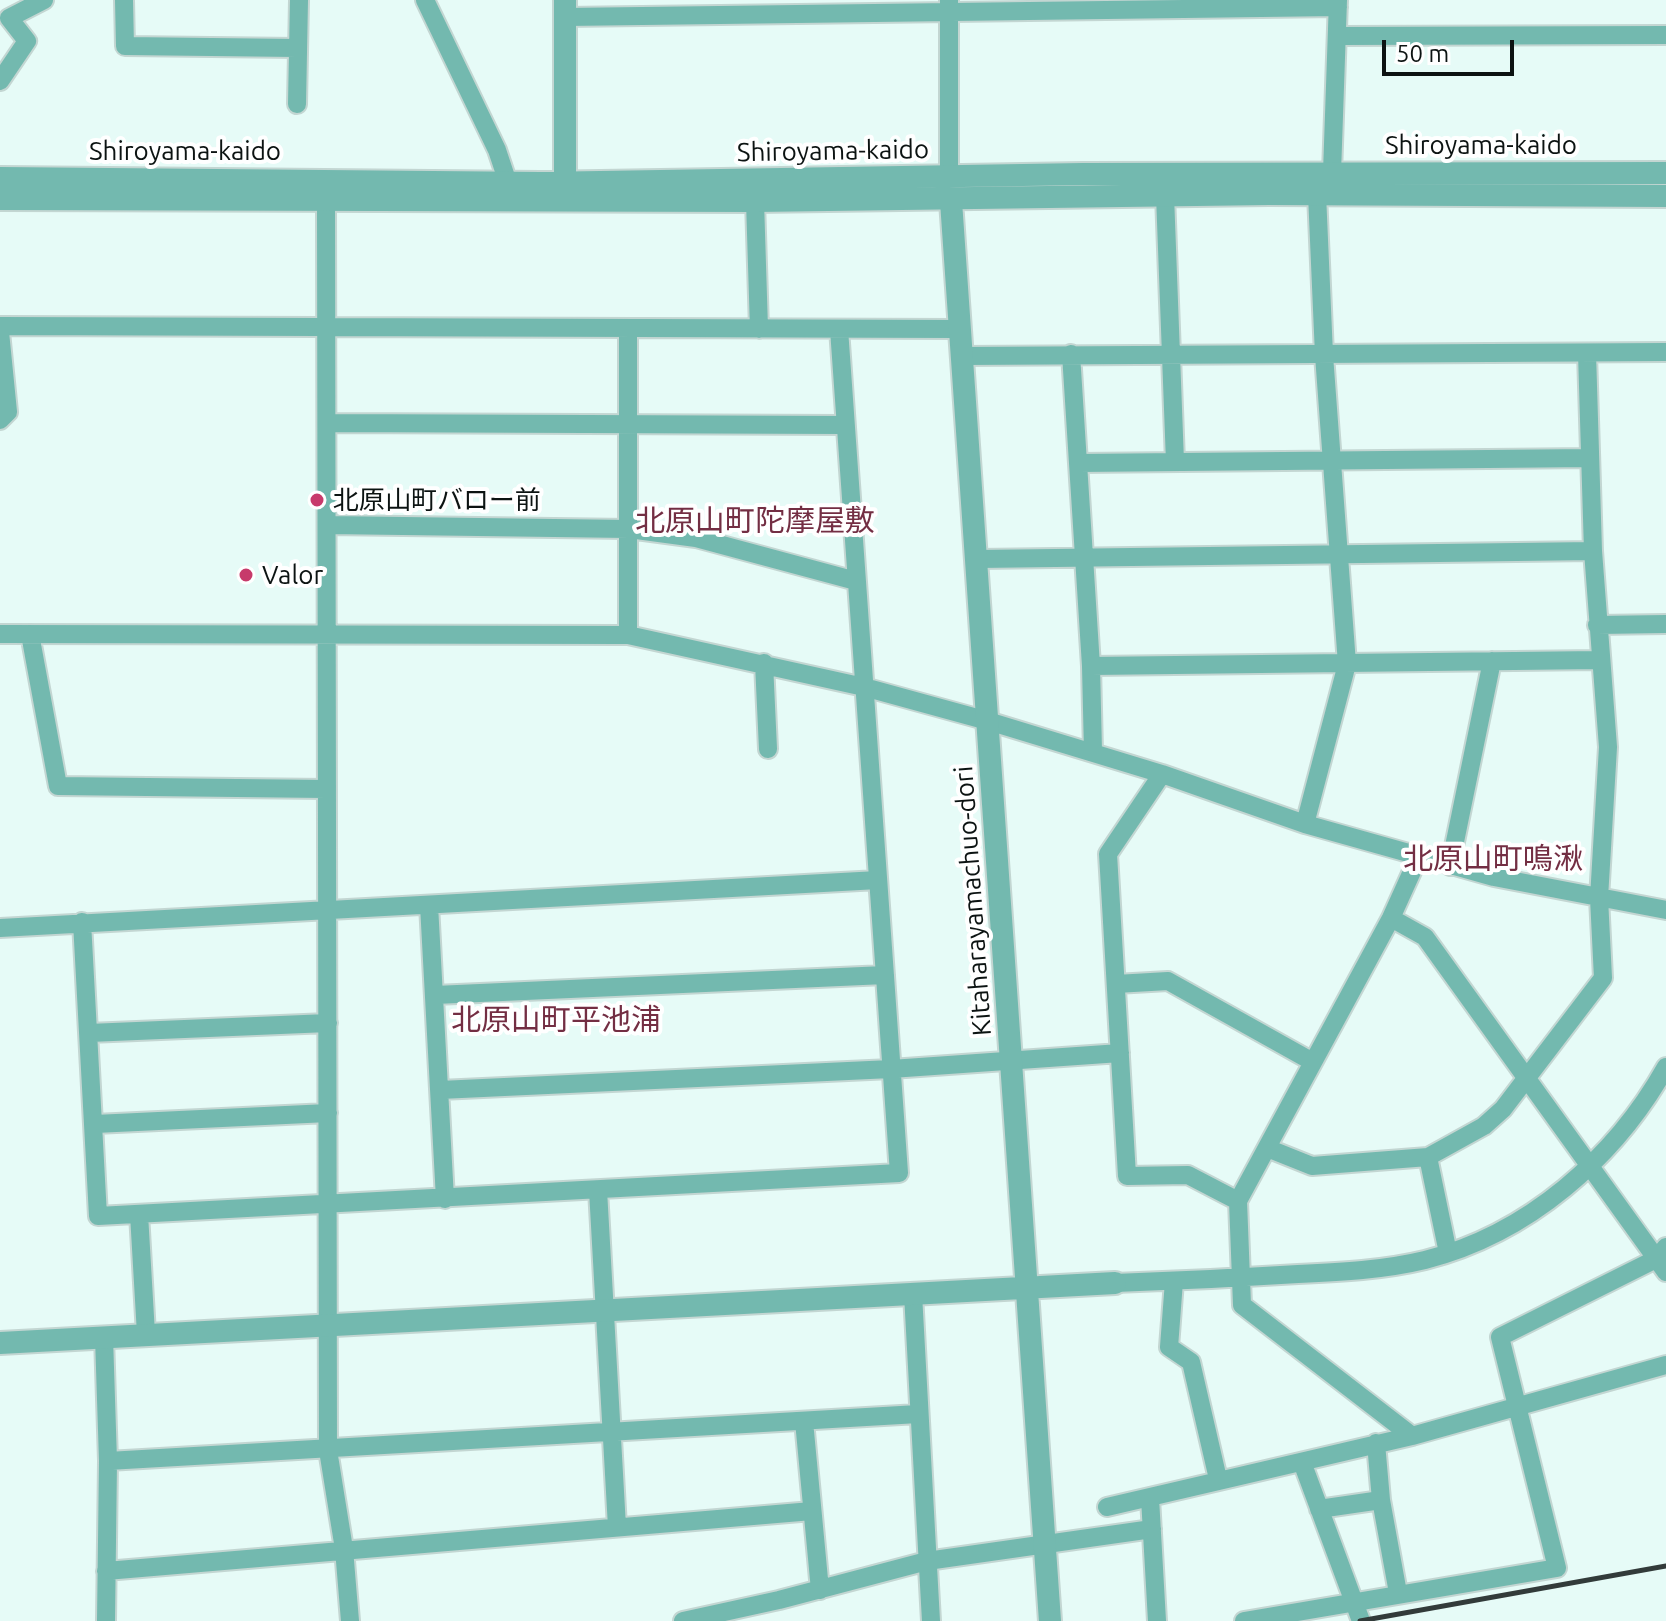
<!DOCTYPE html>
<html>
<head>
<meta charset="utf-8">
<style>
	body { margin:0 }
	#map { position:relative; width:1666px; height:1621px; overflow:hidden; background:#e6fbf7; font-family:Ubuntu,sans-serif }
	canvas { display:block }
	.scale { position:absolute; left:1382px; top:40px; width:132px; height:36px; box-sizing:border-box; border:4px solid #0c1312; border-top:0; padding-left:10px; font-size:24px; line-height:28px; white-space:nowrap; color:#0c1312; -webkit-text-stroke:6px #fff; paint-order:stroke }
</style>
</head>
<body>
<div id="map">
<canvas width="1666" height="1621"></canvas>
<div class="scale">50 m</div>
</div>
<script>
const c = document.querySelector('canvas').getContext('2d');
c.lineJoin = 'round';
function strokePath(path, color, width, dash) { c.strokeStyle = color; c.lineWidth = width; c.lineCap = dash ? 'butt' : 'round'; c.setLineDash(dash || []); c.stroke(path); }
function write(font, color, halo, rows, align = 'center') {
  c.font = font + ' Ubuntu,"Noto Sans JP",sans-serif'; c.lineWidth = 8; c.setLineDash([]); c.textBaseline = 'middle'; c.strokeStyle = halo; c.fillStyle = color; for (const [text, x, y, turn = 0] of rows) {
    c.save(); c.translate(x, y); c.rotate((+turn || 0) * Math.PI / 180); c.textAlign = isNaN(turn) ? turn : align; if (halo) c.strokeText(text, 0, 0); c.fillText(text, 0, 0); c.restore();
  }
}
const minor = new Path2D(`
	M124 0 125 46 297 48
	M425 0 497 150 508 183
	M565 17 1338 7
	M1338 36 1666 35
	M0 81 27 41 9 18 44 0
	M297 104 299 0
	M1332 173 1338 0
	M949 178V0
	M1165 195 1175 462
	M326 201 328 1450 344 1549 350 1621
	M755 201 759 329
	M0 326 958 329
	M0 332 8 412 0 420
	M1071 354 1091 666 1093 752
	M961 356 1666 352
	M327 423 844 425
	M1079 463 1590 458
	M328 525 629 529 696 538 856 581
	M978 559 1593 551
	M1597 625 1666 624
	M0 634 628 635 864 687 988 721 1162 774 1305 824 1494 877 1666 910
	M30 634 58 786 326 789
	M628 635V329
	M764 663 768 749
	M1091 666 1599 660
	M1162 774 1108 854 1127 1176 1188 1175 1238 1201 1242 1305 1412 1436
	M1305 824 1347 664 1324 355 1317 194
	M1450 866 1492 661
	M429 905 445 1199
	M1391 918 1425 937 1666 1272
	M82 922 98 1216 899 1173 839 329
	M0 928 878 880
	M1116 984 1168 981 1313 1062
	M435 995 885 975
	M89 1033 328 1023
	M440 1090 891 1069 1120 1053
	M95 1124 328 1113
	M1267 1148 1312 1166 1428 1157 1484 1126 1503 1109 1603 978 1599 898 1608 747 1593 551 1587 353
	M1428 1157 1448 1253
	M598 1190 617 1527
	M1238 1201 1391 918 1419 856
	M139 1214 146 1334
	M1174 1281 1169 1347 1191 1362 1218 1479
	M1115 1283C1176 1281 1237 1278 1298 1274 1341 1272 1384 1270 1425 1260 1528 1234 1615 1158 1666 1067
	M913 1294 931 1621
	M104 1337 108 1461 106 1621
	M804 1421 820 1590
	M1376 1443 1381 1500 1398 1593
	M108 1461 918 1414
	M1302 1462 1361 1621
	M1150 1498 1157 1621
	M1107 1507 1412 1436 1666 1365
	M1319 1509 1381 1500
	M106 1571 812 1511
	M683 1621 779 1600 927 1561 1152 1529
	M1244 1621 1557 1568 1500 1337 1656 1259 1666 1247`);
const tertiary = new Path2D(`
	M565 0V182
	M0 178 540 183 1083 174 1666 173
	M950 187 1050 1621
	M0 199 755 201 1269 194 1666 196
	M0 1343 1115 1283`);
strokePath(minor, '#c3d6d2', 22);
strokePath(tertiary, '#c3d6d2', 26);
strokePath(minor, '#73b9af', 18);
strokePath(tertiary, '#73b9af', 22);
strokePath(new Path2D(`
	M1360 1621 1666 1566`), '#323b3a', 5);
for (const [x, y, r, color] of [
	[317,500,8,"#c73a6b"],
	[246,575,8,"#c73a6b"]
]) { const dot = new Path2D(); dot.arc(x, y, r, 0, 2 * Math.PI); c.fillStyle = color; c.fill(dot); strokePath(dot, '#fff', 3); }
write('26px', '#0c1312', '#fff', [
	["Shiroyama-kaido",1481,145],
	["Shiroyama-kaido",185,151],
	["Shiroyama-kaido",833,151,-1],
	["Kitaharayamachuo-dori",973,901,-94]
]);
write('26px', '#0c1312', '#fff', [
	["北原山町バロー前",333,500],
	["Valor",262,575]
], 'left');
write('30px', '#732e43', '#fff', [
	["北原山町陀摩屋敷",755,521],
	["北原山町鳴湫",1493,859],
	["北原山町平池浦",556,1020]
]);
</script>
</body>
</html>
